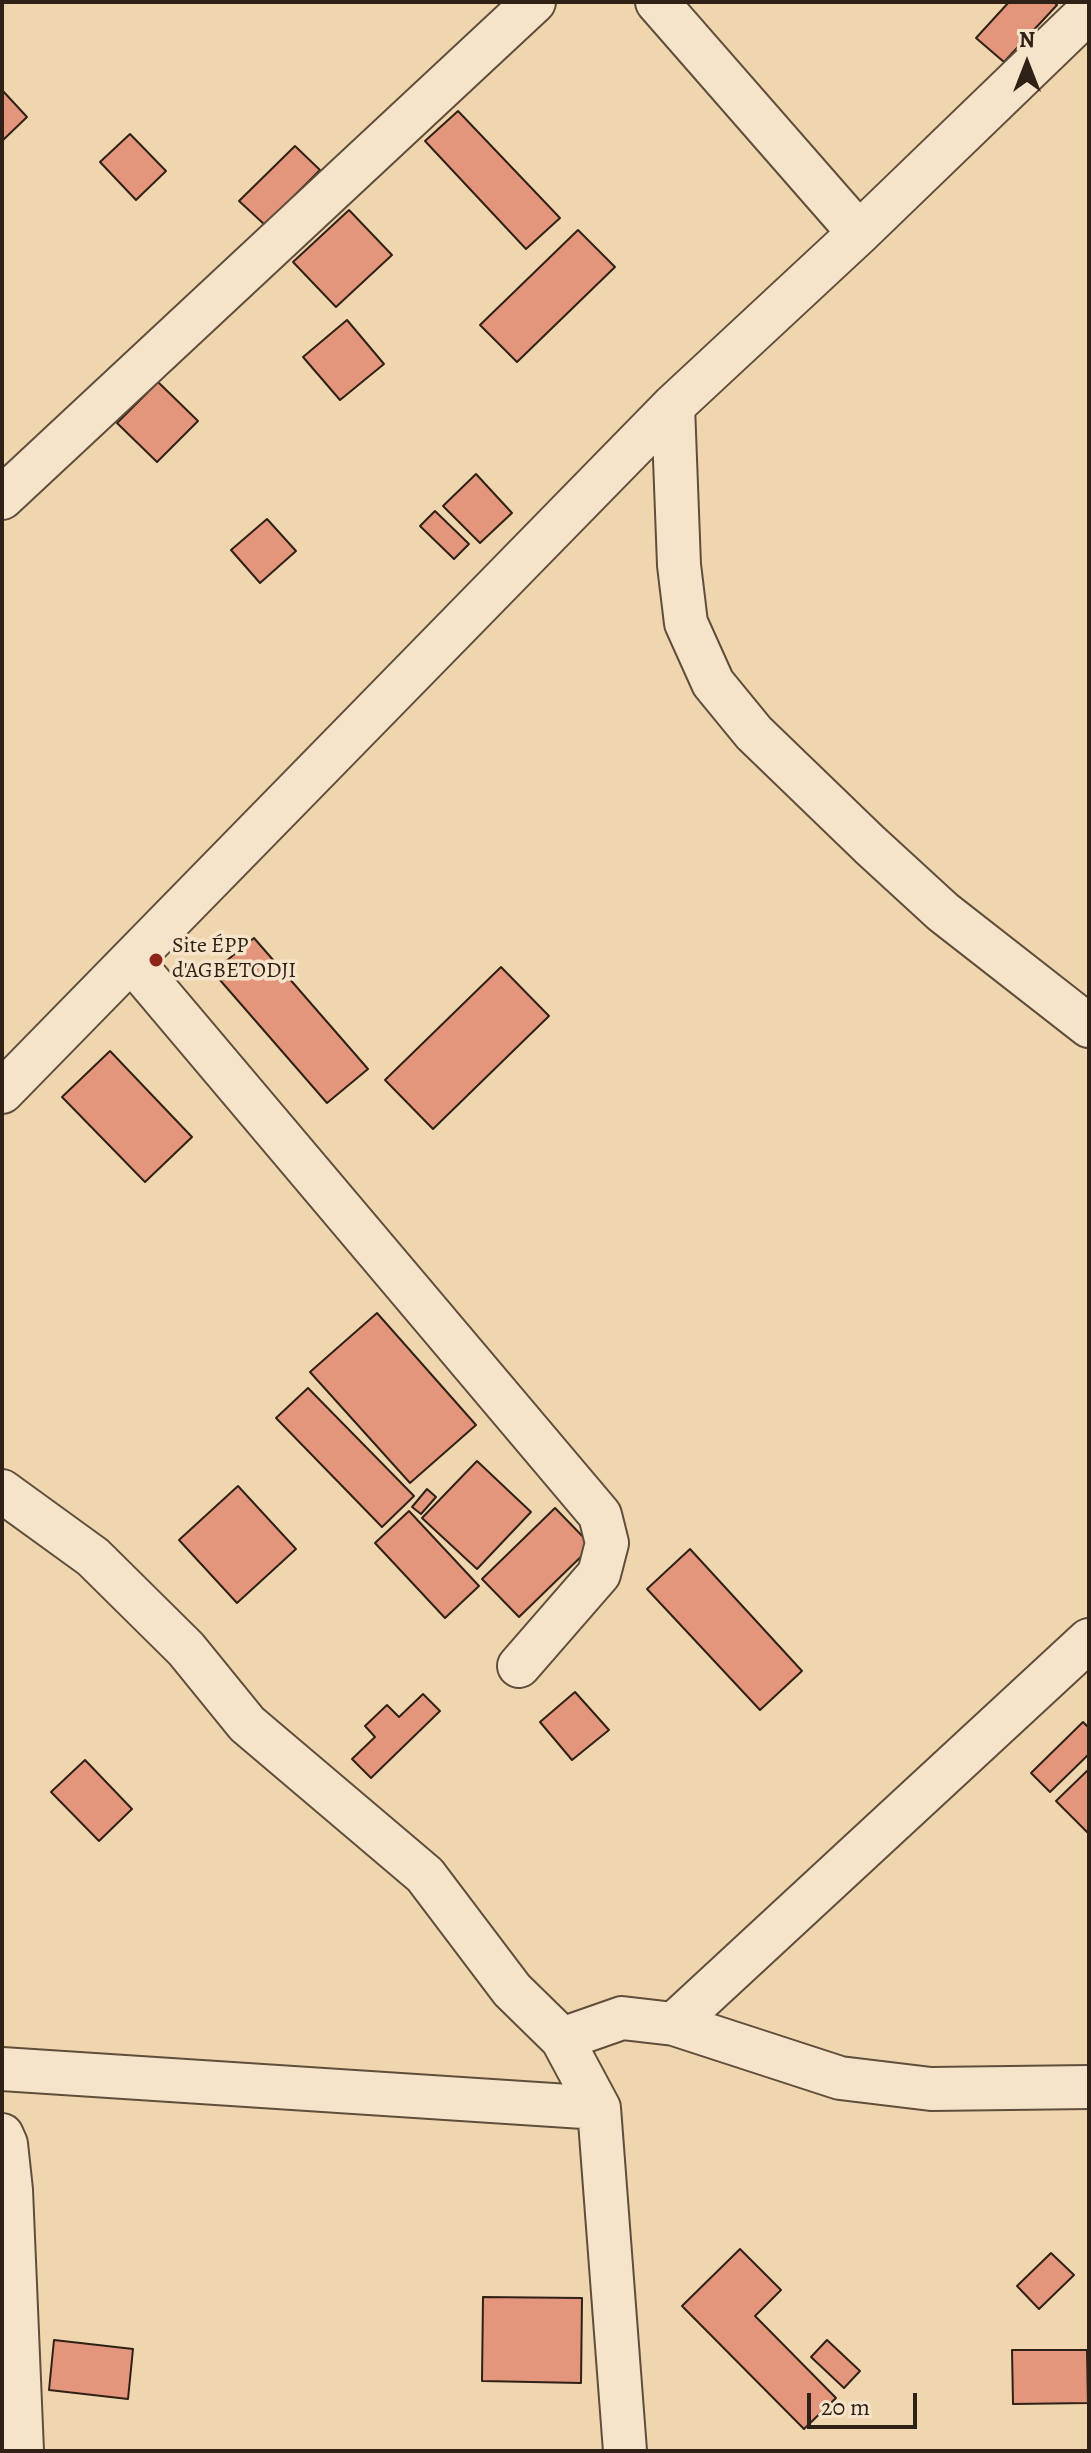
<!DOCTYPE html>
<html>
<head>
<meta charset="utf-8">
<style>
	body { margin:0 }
	#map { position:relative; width:1091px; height:2453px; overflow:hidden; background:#f0d6ae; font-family:Alegreya,serif }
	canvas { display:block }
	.frame { position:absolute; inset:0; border:4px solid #302116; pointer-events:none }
	.north { position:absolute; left:987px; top:24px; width:80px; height:80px; -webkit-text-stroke:6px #f5e4ca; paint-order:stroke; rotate:0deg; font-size:22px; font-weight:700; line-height:32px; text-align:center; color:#302116 }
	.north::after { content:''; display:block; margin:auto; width:28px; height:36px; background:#302116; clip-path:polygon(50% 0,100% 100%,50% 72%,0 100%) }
	.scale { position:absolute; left:807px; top:2393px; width:110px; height:36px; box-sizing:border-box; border:4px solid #302116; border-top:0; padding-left:10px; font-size:24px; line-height:28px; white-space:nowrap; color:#302116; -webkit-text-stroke:6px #f5e4ca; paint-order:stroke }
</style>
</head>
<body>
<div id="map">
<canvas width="1091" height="2453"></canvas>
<div class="frame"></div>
<div class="north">N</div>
<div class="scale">20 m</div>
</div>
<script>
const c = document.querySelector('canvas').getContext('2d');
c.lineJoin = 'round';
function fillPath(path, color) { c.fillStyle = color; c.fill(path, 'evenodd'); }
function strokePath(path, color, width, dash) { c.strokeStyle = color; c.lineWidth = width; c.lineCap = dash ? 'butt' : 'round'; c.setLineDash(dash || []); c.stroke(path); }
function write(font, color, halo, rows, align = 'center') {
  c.font = font + ' Alegreya,serif'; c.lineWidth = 7; c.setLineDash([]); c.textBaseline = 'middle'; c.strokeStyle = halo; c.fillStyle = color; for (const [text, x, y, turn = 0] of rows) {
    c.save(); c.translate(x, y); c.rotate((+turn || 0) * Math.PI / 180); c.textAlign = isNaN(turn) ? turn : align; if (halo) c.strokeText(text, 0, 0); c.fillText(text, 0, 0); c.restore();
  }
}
const building = new Path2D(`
	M1009 2H1054L1057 5 1004 62 976 38Z
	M2 90 27 117 2 141Z
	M458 111 560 218 526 249 425 141Z
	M130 134 166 171 136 200 100 162Z
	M295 146 320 170 265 225 239 201Z
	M349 210 392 255 336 307 293 262Z
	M578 230 615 267 517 362 480 325Z
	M347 320 384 364 340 400 303 357Z
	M158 382 198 421 157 462 117 423Z
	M476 474 512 513 480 543 443 506Z
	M435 511 469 544 454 559 420 526Z
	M267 519 296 551 260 583 231 550Z
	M254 938 368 1069 327 1103 213 972Z
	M501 967 549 1016 433 1129 385 1080Z
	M110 1051 192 1137 145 1182 62 1097Z
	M377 1313 476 1425 410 1483 310 1372Z
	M308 1388 414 1496 382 1527 276 1418Z
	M477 1461 531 1512 477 1569 422 1518Z
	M238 1486 296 1549 237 1603 179 1540Z
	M427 1489 436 1497 421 1514 412 1507Z
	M555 1508 592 1546 519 1617 482 1579Z
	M409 1511 479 1586 445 1618 375 1543Z
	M690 1549 802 1671 760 1710 647 1589Z
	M575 1692 609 1730 572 1760 540 1722Z
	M423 1694 440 1711 371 1778 352 1759 375 1737 365 1726 387 1705 399 1717Z
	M1083 1722 1089 1728V1754L1050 1792 1031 1773Z
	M85 1760 132 1809 99 1841 51 1792Z
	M1089 1769V1834L1056 1801Z
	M740 2249 781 2290 755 2316 836 2398 804 2429 682 2306Z
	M1051 2253 1074 2275 1039 2309 1017 2286Z
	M483 2297 582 2298 581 2383 482 2381Z
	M54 2340 133 2349 128 2399 49 2390Z
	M827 2340 860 2371 844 2388 811 2357Z
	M1012 2350H1087L1088 2403 1013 2404Z`);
fillPath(building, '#e3967c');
strokePath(building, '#302116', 2);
const minor = new Path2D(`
	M657 2 859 233
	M673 406 679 565 686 623 713 683 754 733 870 845 943 912 1089 1026
	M2 498 534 2
	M131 960 600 1515 607 1543 599 1574 519 1666
	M2 1092 673 406 859 233 1089 11
	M2 1491 93 1557 186 1649 247 1724 425 1875 512 1990 562 2039 599 2108 625 2451
	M674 2024 1089 1640
	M562 2039 622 2018 674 2024 840 2078 931 2089 1089 2087
	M2 2069 599 2108
	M2 2135 6 2144 11 2190 22 2451`);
strokePath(minor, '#604e3c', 46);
strokePath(minor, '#f5e4ca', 42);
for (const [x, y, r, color] of [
	[156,960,8,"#8f2418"]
]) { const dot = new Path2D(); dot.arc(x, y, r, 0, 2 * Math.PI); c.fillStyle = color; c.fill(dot); strokePath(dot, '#f5e4ca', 3); }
write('22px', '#302116', '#f5e4ca', [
	["Site ÉPP",172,947],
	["d'AGBETODJI",172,972]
], 'left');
</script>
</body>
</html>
